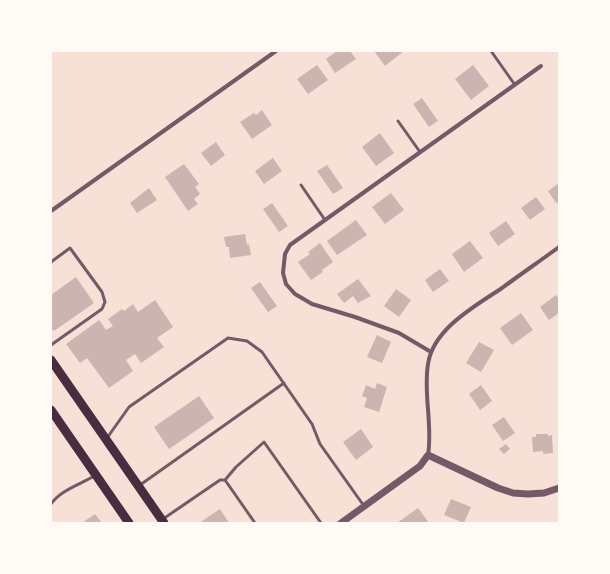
<!DOCTYPE html>
<html>
<head>
<meta charset="utf-8">
<style>
	body { margin:0 }
	#map { position:relative; width:610px; height:574px; overflow:hidden; background:#f7e1d7; font-family:"Asap Condensed",sans-serif }
	canvas { display:block }
	.frame { position:absolute; inset:0; border:52px solid #fffaf5; pointer-events:none }
</style>
</head>
<body>
<div id="map">
<canvas width="610" height="574"></canvas>
<div class="frame"></div>
</div>
<script>
const c = document.querySelector('canvas').getContext('2d');
c.lineJoin = 'round';
function fillPath(path, color) { c.fillStyle = color; c.fill(path, 'evenodd'); }
function strokePath(path, color, width, dash) { c.strokeStyle = color; c.lineWidth = width; c.lineCap = dash ? 'butt' : 'round'; c.setLineDash(dash || []); c.stroke(path); }
fillPath(new Path2D(`
	M337 51H350L356 59 335 73 326 59Z
	M374 51H404L385 66Z
	M317 65 328 80 308 94 297 79Z
	M473 65 489 86 471 100 455 79Z
	M422 98 438 121 429 127 413 104Z
	M262 110 272 125 252 139 240 122 254 113 256 115Z
	M380 133 394 153 376 166 362 147Z
	M216 142 225 155 211 166 201 153Z
	M273 158 282 171 264 184 255 171Z
	M184 164 199 184 195 187 200 194 194 199 198 204 188 211 165 177Z
	M327 165 343 188 333 194 317 171Z
	M559 183V202L556 203 548 191Z
	M149 188 157 200 137 213 130 203Z
	M391 193 404 210 385 224 372 207Z
	M536 197 545 209 530 220 521 208Z
	M272 203 288 226 279 232 263 209Z
	M356 220 367 235 337 255 327 241Z
	M506 221 515 234 498 246 489 233Z
	M245 234 247 245 249 244 251 255 230 258 229 247H226L224 237Z
	M470 241 483 258 464 272 452 254Z
	M320 243 333 262 322 270 323 272 311 280 298 262 310 254 308 252Z
	M440 269 449 281 433 292 425 280Z
	M76 277 94 303 54 331 51 328V295Z
	M358 279 371 296 358 303 353 296 344 303 337 294Z
	M260 282 277 306 268 312 251 288Z
	M396 289 411 300 399 317 384 306Z
	M556 295 559 299V313L549 320 540 307Z
	M155 300 173 327 157 338 164 347 141 363 135 354 126 360 133 371 109 388 87 358 80 363 66 344 99 320 106 330 113 326 108 319 122 309 124 311 133 304 138 312Z
	M521 313 533 330 512 345 500 328Z
	M377 335 391 342 382 363 367 357Z
	M479 342 494 350 481 372 466 363Z
	M377 383 387 387 379 412 364 407 367 398 362 396 366 385 375 389Z
	M481 385 492 401 480 410 469 394Z
	M199 396 214 418 169 449 154 427Z
	M504 417 515 433 503 441 492 425Z
	M361 429 373 447 356 460 343 442Z
	M536 434H548V436L552 435 553 453 543 454V451L533 452 532 437H536Z
	M506 444 510 449 504 454 499 449Z
	M451 499 471 507 464 523 444 515Z
	M418 508 429 523H397Z
	M220 509 229 523H199Z
	M95 514 102 523H82Z`), '#ccb4b1');
strokePath(new Path2D(`
	M491 51 515 85
	M398 121 420 152
	M301 185 325 220
	M51 262 70 248 102 292 105 302 102 309 51 345
	M107 438 129 407 228 338 247 341 262 352 312 424 320 444 364 506
	M225 480 255 523
	M140 485 284 383
	M51 504C61 490 79 485 94 476
	M163 519 220 480H225L236 467 264 442 321 523`), '#755966', 3);
strokePath(new Path2D(`
	M51 211 276 51
	M431 352 399 333 355 317 312 304 295 294 286 284 283 273 285 254 290 245 541 66
	M428 455C433 425 423 394 428 364 433 329 475 306 502 288 521 274 540 261 559 247`), '#755966', 4);
strokePath(new Path2D(`
	M341 523 420 466 428 455 498 488 513 493 528 494 544 493 559 488`), '#755966', 7);
strokePath(new Path2D(`
	M51 360 164 523
	M51 410 129 523`), '#4a2c40', 9);
</script>
</body>
</html>
